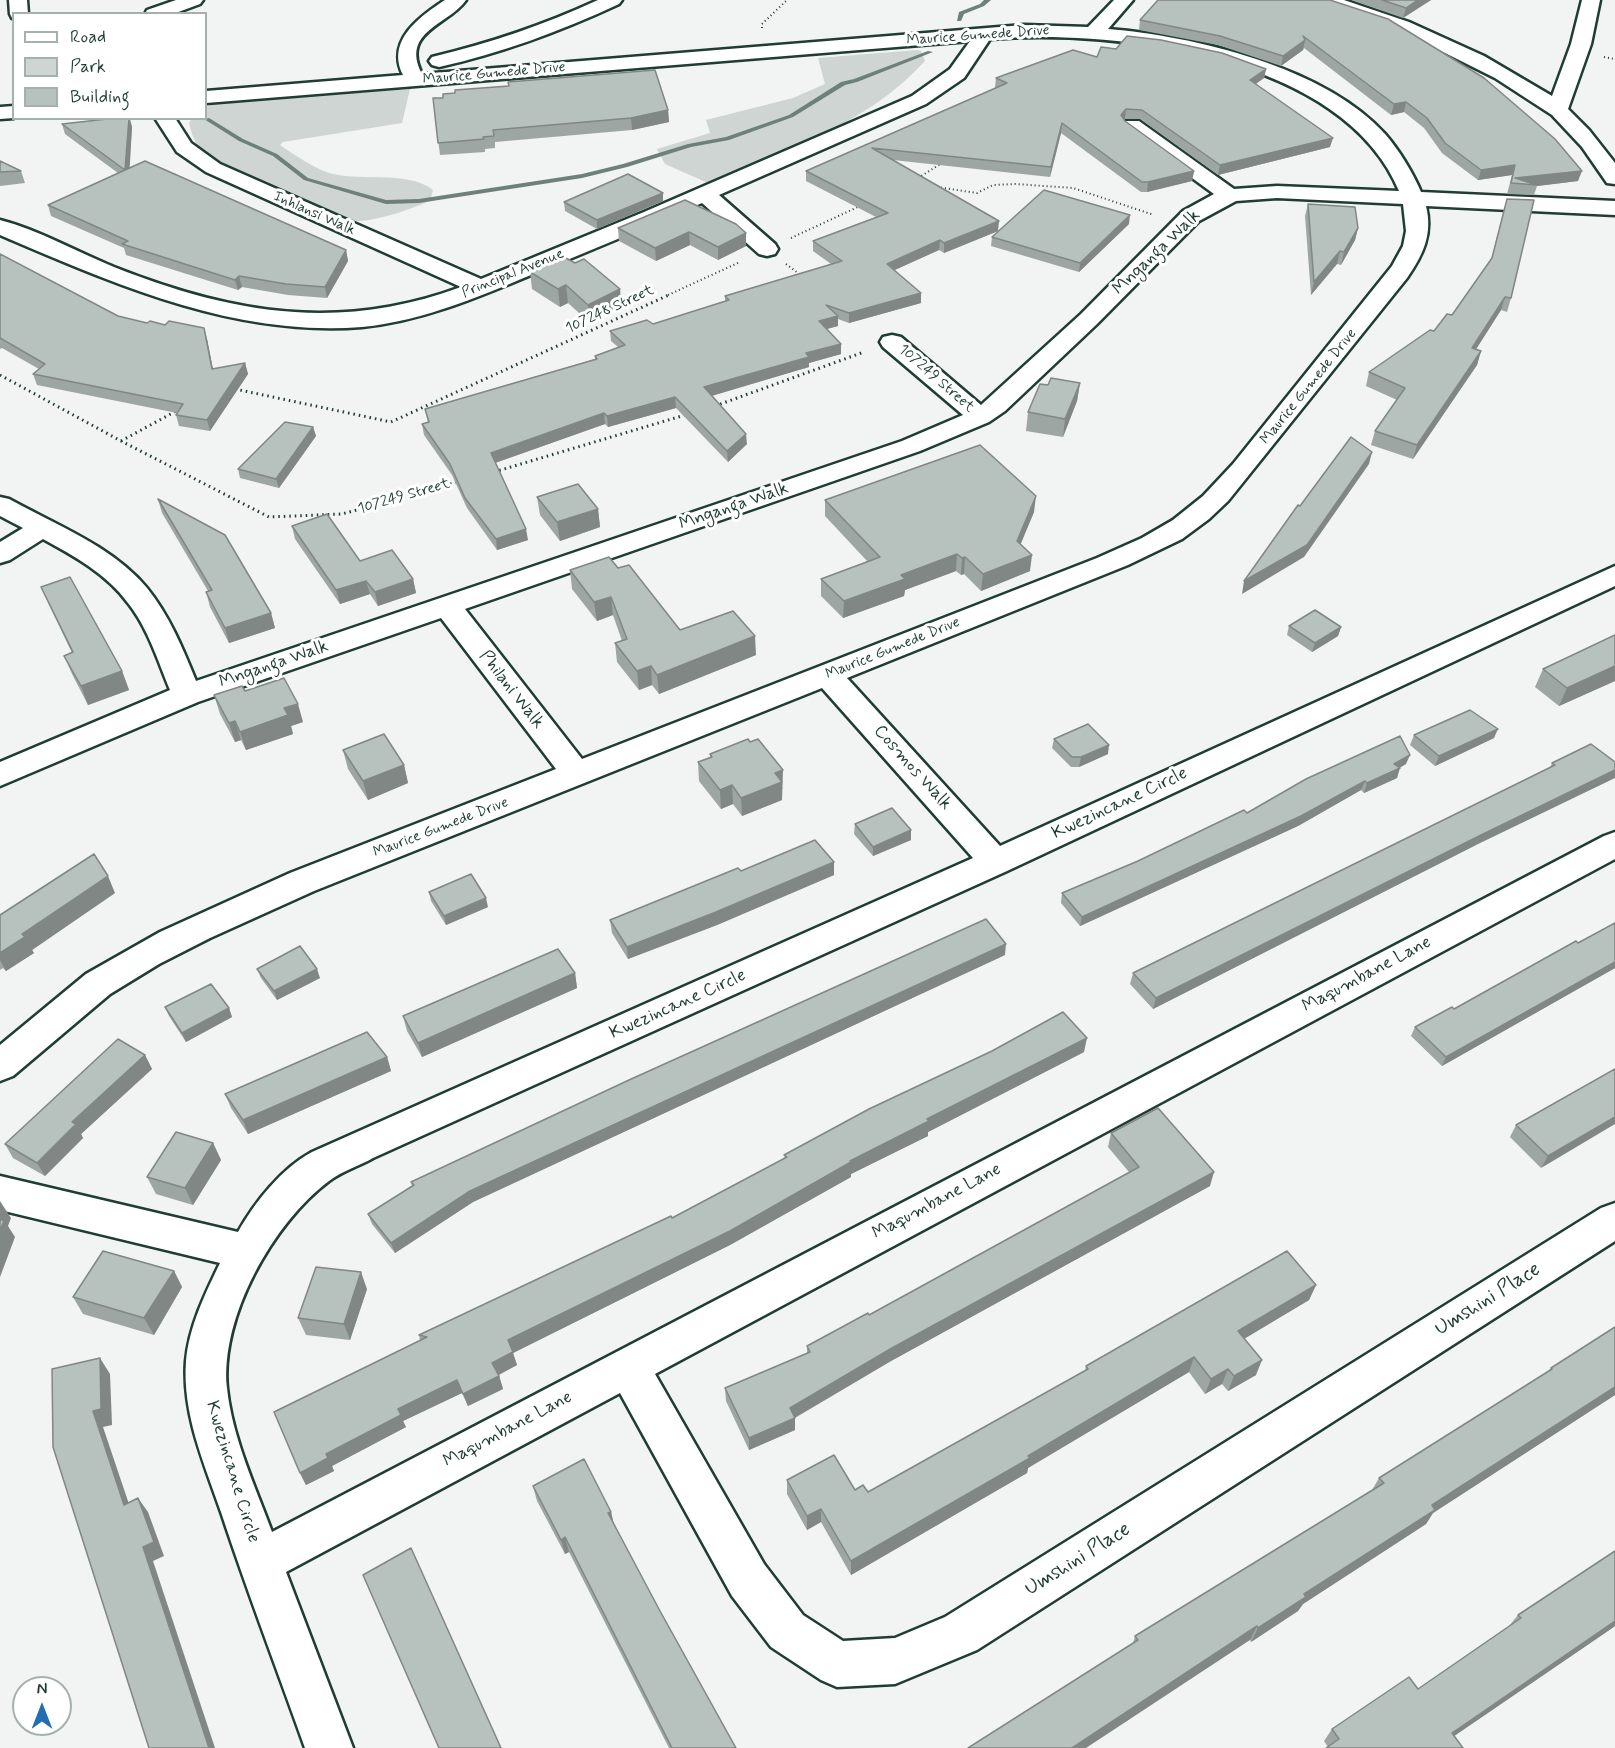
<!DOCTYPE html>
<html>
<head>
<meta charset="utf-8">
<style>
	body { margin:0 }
	#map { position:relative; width:1615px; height:1748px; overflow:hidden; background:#f2f3f3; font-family:Mynerve,sans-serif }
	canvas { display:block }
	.legend { position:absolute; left:12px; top:12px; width:195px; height:108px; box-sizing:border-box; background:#fff; border:2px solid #a5b1ae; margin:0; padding:8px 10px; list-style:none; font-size:18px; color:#1f3d34 }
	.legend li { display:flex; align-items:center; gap:12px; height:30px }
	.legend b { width:30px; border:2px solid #a5b1ae }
	.north { position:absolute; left:12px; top:1676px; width:60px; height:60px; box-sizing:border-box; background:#fff; border:2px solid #a5b1ae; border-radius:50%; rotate:0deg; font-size:16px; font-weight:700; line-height:24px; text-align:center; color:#1f3d34 }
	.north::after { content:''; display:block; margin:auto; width:21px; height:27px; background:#1f6fb2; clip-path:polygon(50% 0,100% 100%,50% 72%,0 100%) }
</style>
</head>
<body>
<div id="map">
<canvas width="1615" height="1748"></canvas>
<ul class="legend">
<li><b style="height:8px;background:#fff"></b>Road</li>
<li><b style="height:16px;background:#ced5d3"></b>Park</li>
<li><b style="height:16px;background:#b7c1bd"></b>Building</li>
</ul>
<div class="north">N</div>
</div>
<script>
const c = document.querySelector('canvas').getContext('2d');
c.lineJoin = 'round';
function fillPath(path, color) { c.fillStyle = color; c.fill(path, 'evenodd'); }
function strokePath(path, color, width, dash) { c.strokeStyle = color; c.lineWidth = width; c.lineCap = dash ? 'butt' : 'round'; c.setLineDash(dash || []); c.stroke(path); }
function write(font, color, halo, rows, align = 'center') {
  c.font = font + ' Mynerve,sans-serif'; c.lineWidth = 6; c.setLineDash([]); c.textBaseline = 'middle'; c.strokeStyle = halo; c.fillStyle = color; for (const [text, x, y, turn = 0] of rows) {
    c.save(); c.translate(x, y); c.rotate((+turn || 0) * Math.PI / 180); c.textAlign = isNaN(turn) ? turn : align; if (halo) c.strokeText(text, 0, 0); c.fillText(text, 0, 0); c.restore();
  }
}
fillPath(new Path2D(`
	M917 50 921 51 925 61C867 125 785 150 708 183L665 164 657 149 710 133 706 120 793 98 825 84 818 58Z
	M410 89 402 123 283 142 280 145C293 154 318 171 333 174 363 181 410 171 433 190L430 201C411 209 380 220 359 221 347 221 224 166 210 157 196 147 193 139 189 123L192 119 206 118V107L213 104Z`), '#ced5d3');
fillPath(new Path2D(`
	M984 0H991L984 6 964 14 961 21H957L959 12 980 4Z
	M928 51 933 52 857 82 845 85 793 117 729 140 691 147 627 167 582 178 419 203 386 204 304 180 273 156 239 141 204 119 209 118 243 139 277 154 308 178 386 200 419 199 582 174 623 164 688 144 726 137 789 115 841 82 854 79Z`), '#6d807b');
const minor = new Path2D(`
	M9 0H27L28 14H14L12 18 10 14Z
	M176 0H203L200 4 173 14H145L147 10Z
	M445 0H466C449 25 400 31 422 74L1024 25 1088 27 1114 0H1133L1108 29C1194 36 1325 67 1385 134 1399 150 1413 173 1421 192L1615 201V215L1426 206C1433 234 1423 255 1407 278L1228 501 1209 519 1182 539 1128 565 847 678 1000 846 1615 566V586L1007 871 373 1158C359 1166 342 1171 329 1181 273 1223 220 1317 227 1388 232 1437 255 1486 272 1532L1604 836 1615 832V859L655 1374 764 1564 803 1615 843 1641 895 1638 945 1617 1601 1208 1615 1203V1241L977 1650 895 1684 837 1687 821 1680 771 1647 732 1596 620 1393 286 1572 353 1748H305C277 1669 247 1591 221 1512 204 1463 182 1413 186 1361 189 1327 205 1294 220 1263L0 1210V1176L238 1232C255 1202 281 1169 312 1152L973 858 822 688 314 891 210 938 159 964 110 994 13 1076 0 1081V1045L86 974 160 932 290 873 556 769 441 618 198 702 0 786V762L170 690C158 661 148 628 128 603 107 574 74 556 43 539L10 560 0 563V542L23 528 0 516V497L9 499C56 525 112 546 147 588 169 615 183 649 196 681L902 441 963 415 883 347 880 342 883 337 892 335 901 337 981 405 1081 314 1183 211 1214 194 1125 129 1122 125 1125 121H1139L1234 189 1277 186 1399 191C1343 56 1117 29 990 39L964 78 926 104 719 195 775 244 778 249 775 254 767 256 759 254 702 203C649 226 596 248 543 270 485 294 425 321 362 327 233 337 115 284 0 235V220C39 230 77 252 114 267 233 314 339 332 461 287L206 172 177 152 155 118H175L191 143 220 164 481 279 644 212 912 96 950 69 970 41 206 103V91L403 75C386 41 419 17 445 0ZM1277 198 1403 204 1406 231 1403 246 1392 266 1233 464 1203 496 1173 520 1142 538 1097 558 582 759 465 609 920 451 989 422 1005 411 1097 324 1199 221 1236 201Z
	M598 0H622L619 4C561 31 502 53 439 67L432 65 429 61 432 57C490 43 544 25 598 0Z
	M1315 0H1344L1409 22 1484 56 1552 96 1571 44 1582 0H1600L1591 44 1568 109 1589 130 1615 163V184L1607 183 1582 147 1552 115 1495 78 1421 41 1370 20 1318 4Z
	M14 106V118L0 119V107Z`);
strokePath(minor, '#1f3d34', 5);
strokePath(new Path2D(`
	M762 28V24L787 0
	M1604 57 1615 59
	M918 178 942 163
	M937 187 977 193 993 185 1015 184 1073 188 1154 215
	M791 238 860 206
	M786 264 802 276
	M668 295 740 262`), '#1f3d34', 2, [1, 3]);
strokePath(new Path2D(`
	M0 375 121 441 269 517 342 514 458 482
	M235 389 391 422 671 294
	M715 406 864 352
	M121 441 178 410
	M494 472 685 415`), '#1f3d34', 3, [1.5, 4]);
fillPath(minor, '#fff');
fillPath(new Path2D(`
	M1330 0 1578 181 1537 186 1534 195 1507 194 1512 175 1478 180 1442 153 1424 128 1404 112 1391 115 1304 48 1303 50 1281 66 1218 45 1139 30 1140 20Z
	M1351 0H1431L1403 18Z
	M1097 57 1266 69 1264 78 1256 84 1330 147 1218 175 1140 119H1125L1124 120 1125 121 1194 171 1192 181 1147 192H1141L1061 133 1050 177 893 160 998 231 944 253 939 250 894 270 921 293V303L849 323 838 319V326L827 329 841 344V354L809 363V367L712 395 747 444 728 462 676 408 608 427 605 424 495 463 528 540 497 550 467 508 452 475 424 435 422 424 428 423 425 409 595 359V356L618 347 611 341 610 331 653 324 725 301V296L831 264 813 251V241L876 217 806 181V171L996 88 995 87 996 78Z
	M433 98 668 110 669 122 632 130 495 142V148L485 149V152L440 155Z
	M116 118H130L132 127 129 168 346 250 348 261 327 298 288 295 242 287 238 290 126 255 124 248 51 216 48 205 118 173 65 134 62 124Z
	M0 161 21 171 25 183 0 186Z
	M1507 199 1511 298 1507 312 1501 310 1476 349 1481 351 1477 365 1413 459 1371 445 1375 431 1397 400 1366 386 1369 372 1434 331 1452 315 1491 260Z
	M663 201 597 229 565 211 564 202Z
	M1308 204 1358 228 1355 240 1341 265 1337 264 1311 295 1305 216Z
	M1129 224 1079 272 991 246 992 237Z
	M618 228 746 233V246L718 260 690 245 656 261 619 241Z
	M0 254 118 316 207 339 213 369 245 363 248 374 210 431 179 426 176 415 177 413 37 385 33 374 39 369 2 348 0 349Z
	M530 272 620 289 621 307 590 323 568 303 560 307 532 289Z
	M1080 383 1077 401 1063 437 1026 431 1028 412 1048 385Z
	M313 427 316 436 279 488 240 478 238 469Z
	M537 497 598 509 600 527 560 541 540 515Z
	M158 499 271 613 275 628 229 643 210 607 206 592 208 591 162 513Z
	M825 500 1034 512 1020 544 1030 571 981 591 964 574 961 575 956 571 905 590 904 596 843 618 821 596V579L868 562 825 516Z
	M292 526 360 561 413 579 416 593 378 606 370 594 340 604 295 539Z
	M618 568 680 630 756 655 659 694 652 685 639 690 617 662 615 643 622 641 613 615 597 621 572 589 570 570Z
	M41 587 122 671 129 690 88 705 72 674 64 656 72 653 49 605Z
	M1289 626 1341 627 1338 636 1312 652 1287 635Z
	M1615 635V681L1559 706 1535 687 1543 669Z
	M245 691 303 722 291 726 293 734 246 750 241 740 235 742 220 714 214 695Z
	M1414 735 1494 738 1435 766 1410 745Z
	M1054 739 1108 754 1079 767H1071L1052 748Z
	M1591 744 1474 846 1153 1009 1130 984 1133 973 1550 768 1552 763Z
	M343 750 404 765 408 783 368 800 348 769Z
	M710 754 783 788 782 789V800L742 816 733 804 721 809 699 781 698 762 710 757Z
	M1406 764 1399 768 1397 778 1364 793 1361 790 1298 826 1080 926 1061 903 1062 893 1138 861 1247 813Z
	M855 824 911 840 873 856 854 834Z
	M834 862V875L717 925 628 959 612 933 610 920 741 871Z
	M429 892 488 907 446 925 431 901Z
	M115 893 32 950 34 953 6 971 3 968 0 970V915Z
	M1615 923V968L1442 1066 1411 1036 1415 1027 1454 1009Z
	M1005 955 473 1202 395 1253 372 1224 368 1214 412 1186 411 1182Z
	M257 969 320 978 277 1000 261 978Z
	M575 973 577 988 422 1057 407 1031 403 1016Z
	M165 1007 229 1008 232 1017 186 1042 169 1016Z
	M1084 1052 928 1132V1136L851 1174V1177L730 1245 513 1353 517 1365 499 1375 503 1389 468 1406 462 1393 403 1421 406 1427 332 1466 334 1471 306 1485 300 1473 420 1340 419 1335 672 1218 785 1159 784 1155Z
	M145 1055 152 1069 81 1134 83 1138 45 1176 13 1158 5 1144Z
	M387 1057 391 1071 248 1134 231 1108 225 1094Z
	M1615 1069 1541 1168 1510 1137 1516 1125Z
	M1111 1133 1210 1186 891 1361 795 1418V1430L749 1450 726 1401 725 1388 807 1353V1346L869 1315 1129 1172 1108 1147Z
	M213 1143 221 1160 193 1205 156 1194 147 1177Z
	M174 1271 182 1287 154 1335 83 1314 73 1297Z
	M1316 1285 1309 1300 1244 1339 1256 1375 1228 1391 1222 1384 1205 1394 1189 1372 1028 1468 1027 1473 851 1575 821 1522 807 1530 787 1494V1480L868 1492 1085 1371 1086 1366Z
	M367 1289 350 1340 306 1335 298 1318Z
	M1615 1327V1395L1433 1513 1426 1524 1303 1604 1298 1611 1251 1642 1250 1640 1133 1643 1135 1636 1372 1490 1379 1478 1548 1372 1551 1368Z
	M533 1486 611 1512 614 1524 660 1611 736 1748H669L569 1552 565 1554 537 1501Z
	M1615 1551V1626L1454 1736 1328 1747 1324 1741 1332 1729 1418 1689 1509 1626 1518 1615Z`), '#9da6a3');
fillPath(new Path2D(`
	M1418 0H1431L1403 18 1406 8Z
	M1305 40 1303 50 1281 66 1283 56Z
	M1266 69 1264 78 1248 89 1250 80Z
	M1406 102 1404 112 1391 115 1394 104Z
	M1126 109 1125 119 1120 125 1121 115Z
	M668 110 669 122 632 130 631 118Z
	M129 118 132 127 129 180 125 170Z
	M1062 123 1061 133 1050 177 1051 167Z
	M1333 138 1330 147 1218 175 1220 165Z
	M1515 165 1512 175 1478 180 1481 170Z
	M1194 171 1192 181 1147 192 1148 182Z
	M1582 171 1578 181 1537 186V185L1515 178Z
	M663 193V201L597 229V220Z
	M1130 215 1129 224 1079 272 1080 263Z
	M999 221 998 231 944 253V243Z
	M1358 228 1355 240 1341 265 1344 252Z
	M689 232 690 245 656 261 655 248Z
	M746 233V246L718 260V247Z
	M940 240 939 250 886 274 887 264Z
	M346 250 348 261 327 298 325 287Z
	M1340 251 1337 264 1311 295 1314 282Z
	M239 276 242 287 238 290 235 280Z
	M566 285 568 303 560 307 558 289Z
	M620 289 621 307 590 323 588 305Z
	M921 293V303L849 323V313Z
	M1505 297 1501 310 1468 362 1472 348Z
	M838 316V326L819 331V321Z
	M204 328 207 339 215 380 212 369Z
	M841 344V354L809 363V367L705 398 704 387 806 353Z
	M1481 351 1477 365 1413 459 1417 445Z
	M245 363 248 374 210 431 207 420Z
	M1080 383 1077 401 1063 437 1065 419Z
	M675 397 676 408 608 427 607 416Z
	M604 413 605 424 492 464 491 453Z
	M313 427 316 436 279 488 276 479Z
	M746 434 747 444 728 462 727 451Z
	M1372 452 1369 464 1304 557 1242 594 1244 581Z
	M1036 496 1034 512 1015 558 1017 541Z
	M598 509 600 527 560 541 557 522Z
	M526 529 528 540 497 550 496 539Z
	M957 554 956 571 905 590 904 596 843 618 844 601 901 575Z
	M1032 555 1030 571 981 591 983 574Z
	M965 557 964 574 961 575 962 558Z
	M413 579 416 593 378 606 375 592Z
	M366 581 370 594 340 604 336 590Z
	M611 597 613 615 597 621 594 602Z
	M271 613 275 628 229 643 225 628Z
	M1341 627 1338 636 1312 652 1315 643Z
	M755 636 756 655 659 694 657 675Z
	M651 666 652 685 639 690 637 671Z
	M1615 666V681L1559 706 1567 688Z
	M122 671 129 690 88 705 81 686Z
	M298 704 303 722 291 726 293 734 246 750 240 732 284 708Z
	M235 721 241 740 235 742 229 723Z
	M1498 729 1494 738 1435 766 1439 756Z
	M1109 745 1108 754 1079 767 1081 757Z
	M1410 755 1406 764 1394 771 1400 768 1397 778 1364 793 1367 783 1394 764Z
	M404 765 408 783 368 800 363 781Z
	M783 770 782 800 742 816 741 798 775 773Z
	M1615 770V778L1474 846 1153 1009 1156 998 1479 836Z
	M1365 781 1361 790 1298 826 1080 926 1082 917Z
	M732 785 733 804 721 809 720 790Z
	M911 830V840L873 856V847Z
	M834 862V875L717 925 628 959 627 947Z
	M108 876 115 893 32 950 34 953 6 971 0 960V953L22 934Z
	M486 898 488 907 446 925 444 916Z
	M1006 944 1005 955 473 1202 395 1253 391 1243 470 1191Z
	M1615 962V968L1442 1066 1446 1057Z
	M317 969 320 978 277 1000 274 991Z
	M575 973 577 988 422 1057 418 1043Z
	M229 1008 232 1017 186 1042 182 1033Z
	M1087 1038 1084 1052 928 1132V1136L851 1174V1177L730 1245 513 1353 517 1365 496 1376 492 1363 508 1340 850 1161 927 1119Z
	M145 1055 152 1069 81 1134 83 1138 45 1176 37 1163 72 1122Z
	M387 1057 391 1071 248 1134 243 1120Z
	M1615 1117V1124L1541 1168 1548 1156Z
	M213 1143 221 1160 193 1205 185 1188Z
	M1214 1172 1210 1186 891 1361 794 1418H795V1430L749 1450V1438L790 1408 892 1348Z
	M0 1201 11 1218 8 1226 15 1237 0 1277Z
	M174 1271 182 1287 154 1335 144 1318Z
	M361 1272 367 1289 350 1340 344 1324Z
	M1316 1285 1309 1300 1232 1346 1238 1331Z
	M1194 1357 1189 1372 1028 1468 1027 1473 851 1575V1561Z
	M100 1358 110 1374 112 1425 103 1427 134 1519 124 1505 93 1411Z
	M1262 1360 1256 1375 1228 1391 1234 1376Z
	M1228 1369 1222 1384 1205 1394 1211 1379Z
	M499 1376 503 1389 468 1406 463 1394Z
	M457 1380 462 1393 403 1421 406 1427 332 1466 334 1471 306 1485 300 1473 326 1454 398 1409Z
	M1615 1387V1395L1433 1513 1426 1524 1303 1604 1298 1611 1251 1642 1258 1628 1304 1594 1432 1505Z
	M138 1498 148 1512 164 1556 153 1561 215 1748H209L143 1547Z
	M821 1509V1522L807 1530V1516Z
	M611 1512 614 1526 608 1513Z
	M565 1537 569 1552 565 1554 561 1540Z
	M1615 1621V1626L1608 1631 1441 1745 1452 1733Z
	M1257 1626 1250 1640 1086 1748H1072Z`), '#808784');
const building = new Path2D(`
	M1158 0H1330L1388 19 1484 78 1555 139 1582 171 1515 178 1537 185 1511 183 1515 165 1481 170 1445 143 1427 118 1406 102 1394 104 1303 36 1305 40 1283 56 1220 36 1140 20Z
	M1382 0H1418L1406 8Z
	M1127 36 1161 40 1222 53 1266 69 1250 80 1333 138 1220 165 1142 110 1126 109 1121 115 1125 121 1194 171 1148 182H1142L1062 123 1051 167 872 148 999 221 944 243 940 240 887 264 921 293 849 313 826 305 838 316 819 321 841 344 806 353 809 357 704 387 746 434 727 451 675 397 607 416 604 413 491 453 526 529 496 539 465 498 450 464 422 424 429 422 425 409 597 359 595 356 625 345 610 331 647 320 653 324 729 300 725 296 842 261 813 241 888 213 806 171 1007 83 996 78 1073 50 1097 57 1101 47 1116 49Z
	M655 70 668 110 631 118 493 130 494 136 483 137 484 139 438 143 433 98H443V94L455 93V90L509 86 508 82Z
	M116 118H129L125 170 145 161 346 250 325 287 286 284 239 276 235 280 122 244 128 241 48 205 125 170 62 124Z
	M0 161 21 171 0 172Z
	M628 174 663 193 597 220 564 202Z
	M1044 190 1130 215 1080 263 992 237Z
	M1507 199 1534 200 1511 298 1505 297 1472 348 1481 351 1417 445 1375 431 1405 388 1369 372 1430 330 1434 331 1447 314 1452 315 1492 258Z
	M685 200 736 224 746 233 718 247 689 232 655 248 618 228Z
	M1308 204 1355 207 1358 228 1344 252 1340 251 1314 282Z
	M0 254 118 316 147 323 150 321 165 325 169 321 204 328 212 369 245 363 207 420 176 415 183 404 33 374 45 364 0 338Z
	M564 257 575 263 584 259 620 289 588 305 566 285 558 289 530 272Z
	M1051 378 1080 383 1065 419 1028 412 1040 384 1048 385Z
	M285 422 313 427 276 479 238 469Z
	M1351 437 1372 452 1307 545 1244 581 1298 505 1300 506Z
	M980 445 1036 496 1017 541 1032 555 983 574 965 557 962 558 957 554 901 575 905 579 844 601 821 579 880 557 825 500Z
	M578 484 598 509 557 522 537 497Z
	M158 499 225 535 271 613 225 628 206 592 212 590Z
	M327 514 360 561 392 550 413 579 375 592 366 581 336 590 292 526Z
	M609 557 618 568 629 565 680 630 733 611 755 636 657 675 651 666 637 671 615 643 627 639 611 597 594 602 570 570Z
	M70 577 122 671 81 686 64 656 73 652 41 587Z
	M1315 610 1341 627 1315 643 1289 626Z
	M1615 635V666L1567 688 1543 669Z
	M284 678 298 704 284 708 288 715 240 732 235 721 229 723 214 695 242 686 245 691Z
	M1470 710 1498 729 1439 756 1414 735Z
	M1088 724 1109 745 1081 757H1072L1054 739Z
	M384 734 404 765 363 781 343 750Z
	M1400 736 1410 755 1394 764 1400 768 1367 783 1365 781 1301 816 1082 917 1062 893 1138 861 1244 810 1247 813 1306 779Z
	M748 739 750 742 758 739 783 770 775 773 782 782 741 798 732 785 720 790 698 762 712 757 710 754Z
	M1591 744 1615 762V770L1479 836 1156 998 1133 973 1555 765 1552 763Z
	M892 808 911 830 873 847 855 824Z
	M815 840 834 862 716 912 627 947 610 920 738 868 741 871Z
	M94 854 108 876 22 934 25 937 0 953V915Z
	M471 874 486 898 444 916 429 892Z
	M986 919 1006 944 470 1191 391 1243 368 1214 414 1185 411 1182 629 1080Z
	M1615 923V962L1446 1057 1415 1027 1452 1007 1454 1009 1576 941 1578 943Z
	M300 946 317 969 274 991 257 969Z
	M558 949 575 973 418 1043 403 1016Z
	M211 984 229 1008 182 1033 165 1007Z
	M1063 1012 1087 1038 927 1119 929 1121 850 1161 851 1162 730 1231 508 1340 513 1352 492 1363 499 1376 463 1394 457 1380 398 1409 401 1415 326 1454 328 1458 300 1473 274 1412 427 1337 419 1335 671 1216 672 1218 787 1157 784 1155 869 1109 992 1051Z
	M367 1032 387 1057 243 1120 225 1094Z
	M118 1039 145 1055 72 1122 76 1124 37 1163 5 1144Z
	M1615 1069V1117L1548 1156 1516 1125Z
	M1158 1108 1214 1172 892 1348 790 1408 795 1418 749 1438 725 1388 810 1352 807 1346 868 1313 869 1315 1139 1167 1111 1133Z
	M176 1132 213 1143 185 1188 147 1177Z
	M0 1220H4L0 1232Z
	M103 1251 174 1271 144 1318 73 1297Z
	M1287 1251 1316 1285 1238 1331 1262 1360 1234 1376 1228 1369 1211 1379 1194 1357 1028 1456 1030 1458 851 1561 821 1509 807 1516 787 1480 834 1455 855 1490 863 1485 868 1492 1088 1369 1086 1366Z
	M316 1267 361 1272 344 1324 298 1318Z
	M1615 1327V1387L1432 1505 1435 1510 1304 1594 1306 1597 1258 1628 1257 1626 1072 1748H968L1138 1640 1135 1636 1384 1483 1379 1478 1552 1369 1551 1368Z
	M100 1358 101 1409 93 1411 124 1505 138 1498 154 1542 143 1547 209 1748H149L53 1447 52 1369Z
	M584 1459 611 1512 608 1513 660 1611 736 1748H672L565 1537 561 1540 533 1486Z
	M411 1548 501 1748H439L363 1575Z
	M1615 1551V1621L1452 1733 1463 1748H1326L1339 1739 1332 1729 1409 1677 1418 1689 1521 1618 1518 1615Z`);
fillPath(building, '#b7c1bd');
strokePath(building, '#808784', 1.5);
write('15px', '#1f3d34', '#fff', [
	["Maurice Gumede Drive",978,36,-4],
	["Maurice Gumede Drive",494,74,-5],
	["Inhlansi Walk",314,214,24],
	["Principal Avenue",513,274,-22],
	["107248 Street",610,310,-25],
	["107249 Street",936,379,41],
	["Maurice Gumede Drive",1309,387,-51],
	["107249 Street",404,497,-16],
	["Maurice Gumede Drive",893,649,-22],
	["Maurice Gumede Drive",441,828,-21]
]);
write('18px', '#1f3d34', '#fff', [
	["Mnganga Walk",1157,253,-44],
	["Mnganga Walk",734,507,-19],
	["Mnganga Walk",274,665,-19],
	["Philani Walk",511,690,52],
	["Cosmos Walk",912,768,48],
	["Kwezincane Circle",1120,804,-25],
	["Maqumbane Lane",1367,975,-28],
	["Kwezincane Circle",678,1005,-24],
	["Maqumbane Lane",937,1202,-28],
	["Maqumbane Lane",508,1430,-28],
	["Kwezincane Circle",232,1472,73]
]);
write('21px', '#1f3d34', '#fff', [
	["Umshini Place",1488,1300,-32],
	["Umshini Place",1078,1560,-32]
]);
</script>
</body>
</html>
